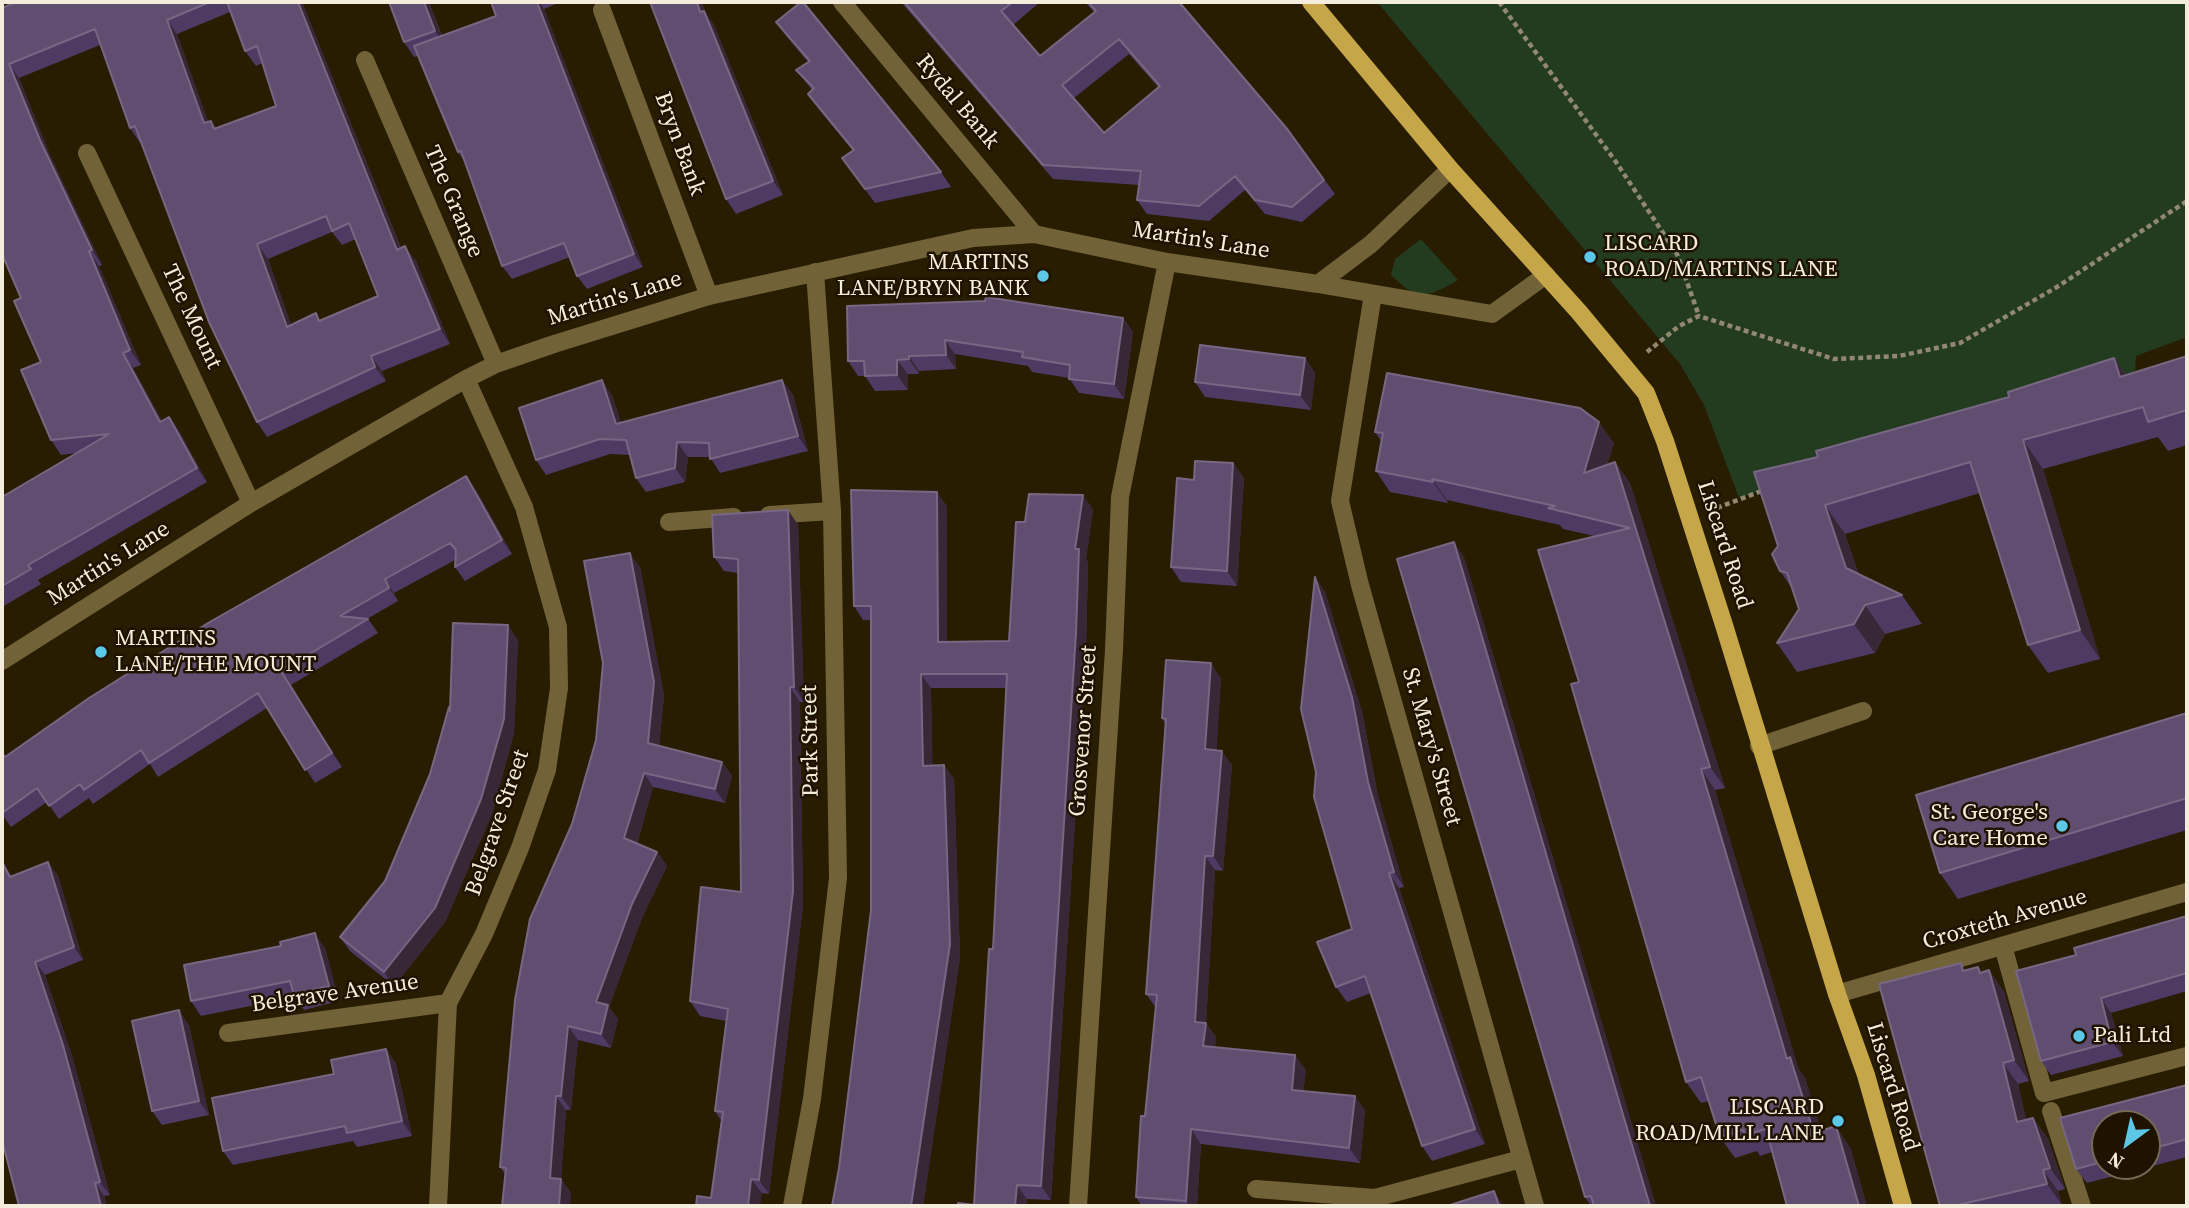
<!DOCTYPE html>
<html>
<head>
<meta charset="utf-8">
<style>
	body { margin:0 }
	#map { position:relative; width:2189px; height:1208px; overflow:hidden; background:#281c01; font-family:"Source Serif 4",serif }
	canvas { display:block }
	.frame { position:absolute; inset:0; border:4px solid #f4eddc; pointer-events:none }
	.north { position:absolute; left:2091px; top:1110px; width:70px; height:70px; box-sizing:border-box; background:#1f1300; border:2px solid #746a58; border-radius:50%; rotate:213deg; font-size:19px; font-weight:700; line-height:28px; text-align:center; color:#f4eddc }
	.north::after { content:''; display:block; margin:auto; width:24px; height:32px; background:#5cc7e7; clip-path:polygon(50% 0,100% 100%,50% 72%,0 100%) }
</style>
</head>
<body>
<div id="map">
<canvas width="2189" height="1208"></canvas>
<div class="frame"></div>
<div class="north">N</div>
</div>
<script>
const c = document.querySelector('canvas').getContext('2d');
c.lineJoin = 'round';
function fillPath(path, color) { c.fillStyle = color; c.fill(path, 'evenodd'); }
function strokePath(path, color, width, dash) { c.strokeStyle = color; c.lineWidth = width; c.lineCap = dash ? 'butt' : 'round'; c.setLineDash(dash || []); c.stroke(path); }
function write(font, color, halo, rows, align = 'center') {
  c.font = font + ' "Source Serif 4",serif'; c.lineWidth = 5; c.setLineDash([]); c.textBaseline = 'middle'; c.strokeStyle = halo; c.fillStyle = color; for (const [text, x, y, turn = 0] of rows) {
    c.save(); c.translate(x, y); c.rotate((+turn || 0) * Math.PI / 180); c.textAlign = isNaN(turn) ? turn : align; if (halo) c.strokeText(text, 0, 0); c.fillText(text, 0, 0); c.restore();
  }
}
fillPath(new Path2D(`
	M1377 2H2187V337L2136 356 2135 376 1739 498 1704 405 1680 364Z
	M1421 239 1458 280C1426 298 1418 302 1391 275L1395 259Z`), '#233b1e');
strokePath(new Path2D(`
	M1499 2 1616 162 1677 254 1699 316
	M1647 352 1679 326 1699 316 1834 359 1899 356 1960 343 2057 287 2187 201
	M1717 508 1764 490`), '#928872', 4.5, [5, 3.5]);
strokePath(new Path2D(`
	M769 515 832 511
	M669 522 734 517
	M1759 746 1863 711
	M2003 946 2044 1093 2187 1056
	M2051 1111 2082 1206`), '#716238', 18);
strokePath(new Path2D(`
	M842 2 1034 234
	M602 10 709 296
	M365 60 496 364
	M87 153 251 503
	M1318 284 1371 244 1450 169
	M1373 294 1340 501 1360 585 1535 1206
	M2 661 251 503 466 379 496 364 554 344 709 296 973 238 1034 234 1167 262 1318 284 1492 314 1546 275
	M1837 994 2187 892
	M228 1033 448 1003
	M1256 1189 1375 1198 1521 1159
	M438 1206 448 1003 484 934 520 848 547 770 559 688 558 627 524 507 466 379
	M792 1206 812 1099 838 878 832 511 815 272
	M1078 1206 1114 650 1120 497 1167 262`), '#716238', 18);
strokePath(new Path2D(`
	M1311 2 1450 169 1579 312 1646 393 1665 441 1724 625 1837 994 1866 1075 1903 1206`), '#c5a649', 18);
fillPath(new Path2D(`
	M16 2H302L401 248 416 261 450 344 382 371 386 381 267 437 257 422 141 142 140 143 130 128 100 45 19 78 50 155 102 265 99 266 141 365 133 368 162 421 169 417 179 431 207 482 38 580 41 584 2 607V497L76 453 61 455 51 440 41 362 21 298 2 8ZM230 12 245 51 256 66 262 63 276 106 216 128 211 121 208 122 177 34ZM332 232 342 245 356 239 378 296 321 320 291 325 268 259Z
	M429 2 442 36 496 16 491 2H561L544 9 643 267 587 289 577 276 570 257 512 279 502 266 465 162 458 152 418 56 414 57 404 42Z
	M901 2H1040L1013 25 1040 56 1094 12 1085 2H1179L1288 130 1335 194 1302 222 1265 214 1245 190 1209 221 1147 214 1137 200 1139 185 1053 179ZM1129 54 1159 88 1104 133 1074 98Z
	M707 15 714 25 783 195 736 214 726 199Z
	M776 22 941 172 951 187 875 203 842 158 853 151 818 108 808 94 812 90 796 70 808 62 787 37Z
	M847 306 1123 318 1133 332 1124 399 1079 393 1069 378 1032 372 1028 366 955 354 956 369 919 371V374H908V390L875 391 865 376H858L848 361Z
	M2187 356V445L2168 451 2158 437 2043 469 2100 659 2048 673 2028 645 1980 493 1845 534 1859 575 1902 595 1922 624 1885 634 1875 653 1797 672 1777 643 1799 609 1793 590 1780 571 1778 546 1818 457 2009 397 2114 358 2126 375Z
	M1305 358 1315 373 1311 410 1205 397 1195 382Z
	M782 380 793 395 808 451 720 473 710 457H688L685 482 646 492 636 478 629 455 610 454 546 475 536 460 612 395 621 423Z
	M1375 432 1614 443 1607 465 1615 462 1630 483 1725 788 1715 790 1798 1068 1805 1078 1821 1130 1850 1147 1867 1206H1787L1772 1152 1760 1156 1757 1151 1735 1158 1720 1137 1709 1101 1701 1103 1686 1082 1579 682 1594 536 1563 529 1560 525 1447 500 1448 503 1390 492 1376 471 1381 441Z
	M1233 463 1244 478 1237 586 1181 582 1171 567 1194 480Z
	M476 490 512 554 465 581 455 567V560L394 593 398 601 367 619H368L378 633 291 685 342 767 315 783 267 708 158 777 150 764 93 804 89 798 59 819 47 802 11 827 2 814V753L5 757Z
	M947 506V642L1009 641 1093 509 1086 559 1088 563 1086 647 1051 1200 1027 1199 1026 1206H958L974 1205 993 949 1006 688H931L932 765H944L954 779 960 958 923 1206H832L839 1168 871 910V620H863L854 606Z
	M788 510 798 525 804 702H800L803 905 769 1194 762 1193 711 1198 721 1120 715 1111 726 1021 700 1016 690 1001 741 892 738 573 724 571 714 557Z
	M1464 557 1656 1206H1591L1585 1197Z
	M640 567 664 696 659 746 722 762 732 776 725 803 653 787 637 844 657 852 667 866 642 918 609 1007 618 1019 611 1048 578 1040 571 1110H566L561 1179 571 1193 505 1174 500 1167 572 824 596 740Z
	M1315 577 1325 592 1362 712 1378 796 1404 887 1399 888 1485 1144 1432 1161 1422 1146 1371 993 1347 1002 1336 987 1352 929 1316 772Z
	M518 640 514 733 492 814 445 922 394 986 350 951 340 937 385 881 430 774 450 710Z
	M1221 678 1216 750 1232 765 1223 871 1215 870 1206 1023 1216 1037 1215 1047 1306 1070 1303 1091 1365 1110 1360 1163 1201 1144 1197 1206H1142L1136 1197 1156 1008 1146 994 1165 724 1162 718Z
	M2187 713V830L1958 899 1940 873Z
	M48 862 58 876 83 960 45 975 73 1059 110 1195 104 1196 107 1206H19L12 876Z
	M2187 916V991L2111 1013 2123 1056 2051 1075 2041 1061 2076 955Z
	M325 948 339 1001 304 1010 295 997 201 1016 191 1001Z
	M1966 970 1982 972 1989 970 2004 992 2029 1081 2018 1084 2026 1119 2033 1118 2048 1139 2065 1189 2058 1191 2062 1205 2056 1206H1940Z
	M189 1025 209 1115 162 1125 152 1111Z
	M386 1049 396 1064 412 1136 357 1147 353 1141 233 1165 223 1151 334 1074Z
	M2187 1085V1157L2087 1183 2076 1169 2060 1118ZM2105 1124H2147V1166H2105Z`), '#4e3b64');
fillPath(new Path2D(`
	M298 2H302L407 264 397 250Z
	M424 2H429L445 46 435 31Z
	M537 2H539L544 9 643 267 634 254Z
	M697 2H702L707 15 714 25 783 195 773 181 700 12Z
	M167 20 177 34 214 138 204 123Z
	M9 64 19 78 50 155 102 265 92 250 40 140Z
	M257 244 268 259 297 341 287 327Z
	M405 246 416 261 450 344 440 329Z
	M89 251 99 266 141 365 130 350Z
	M1123 318 1133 332 1124 399 1114 384Z
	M945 340 955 354 956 369 946 355Z
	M123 353 133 368 170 436 160 422Z
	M371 356 382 371 386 381 375 367Z
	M909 356 919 371V374L909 359Z
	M1305 358 1315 373 1311 410 1300 395Z
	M2114 358 2134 387 2120 377Z
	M897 360 908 374V390L897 375Z
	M602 380 612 395 626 439 616 424Z
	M782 380 793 395 808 451 798 436Z
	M169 417 179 431 207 482 197 468Z
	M1599 422 1614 443 1598 494 1584 473Z
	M2023 440 2043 469 2100 659 2080 630Z
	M677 442 688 457 685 482 675 468Z
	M1615 462 1630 483 1725 788 1710 767Z
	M1233 463 1244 478 1237 586 1227 571Z
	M466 476 476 490 512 554 502 540Z
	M1432 479 1447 500 1448 503 1433 482Z
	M937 492 947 506V656L938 642Z
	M1083 495 1093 509 1086 559 1088 563 1086 647 1051 1200 1041 1186 1075 549Z
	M1825 505 1845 534 1866 597 1846 568Z
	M788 510 798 525 804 702 794 687Z
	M1454 542 1464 557 1656 1206H1650Z
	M630 553 640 567 664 696 658 757 648 743Z
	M1315 577 1325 592 1362 712 1378 796 1404 887 1394 872 1368 782Z
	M385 579 394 593 398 601 389 588Z
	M1865 605 1885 634 1875 653 1854 624Z
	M508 625 518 640 514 733 492 814 445 922 394 986 384 972Z
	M1211 663 1221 678 1216 764 1205 749Z
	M281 671 291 685 342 767 332 753Z
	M921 674 931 688 933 780 923 766Z
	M790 687 800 702 803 905 769 1194 759 1180Z
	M1222 751 1232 765 1223 871 1213 856Z
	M722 762 732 776 725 803 715 789Z
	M944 765 954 779 960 958 923 1206H911Z
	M1701 769 1715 790 1798 1068 1805 1078 1828 1154 1814 1133 1787 1059Z
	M644 773 653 787 634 853 624 838Z
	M657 852 667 866 642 918 609 1007 618 1019 611 1048 601 1034 596 1002 632 904Z
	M1205 856 1215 870 1206 1023 1216 1037 1214 1060 1203 1046 1195 1022Z
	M2 859 19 890 10 877 2 862Z
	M48 862 58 876 83 960 74 947Z
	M1389 873 1399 888 1485 1144 1475 1129Z
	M315 933 325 948 339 1001 329 986Z
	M35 962 45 975 73 1059 110 1195 100 1182Z
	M1989 970 2004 992 2029 1081 2014 1060Z
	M2101 998 2111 1013 2123 1056 2112 1042Z
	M179 1010 189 1025 209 1115 199 1101Z
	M568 1026 578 1040 571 1110 561 1096Z
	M386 1049 396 1064 412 1136 402 1121Z
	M1295 1055 1306 1070 1302 1104 1292 1090Z
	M2003 1063 2018 1084 2032 1143 2017 1122Z
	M556 1096 566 1110 560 1189 561 1179 571 1193 570 1206H559L550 1178Z
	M1355 1096 1365 1110 1360 1163 1349 1148Z
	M2033 1118 2048 1139 2065 1189 2050 1168Z
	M1836 1126 1850 1147 1867 1206H1859Z
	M1191 1129 1201 1144 1197 1206H1190L1186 1201Z
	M2043 1170 2058 1191 2062 1205 2047 1184Z
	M751 1179 762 1193 760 1206H748Z
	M95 1183 104 1196 107 1206H101Z
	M1017 1185 1027 1199 1026 1206H1015Z
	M1494 1191 1504 1206H1499Z`), '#382737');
const building = new Path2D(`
	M16 2H210L167 20 204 123 211 121 214 129 276 106 257 46 245 51 227 2H298L397 250 405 246 440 329 371 356 375 367 257 422 209 322 135 126 130 128 95 29 9 64 40 140 92 250 89 251 130 350 123 353 160 422 169 417 197 468 28 565 31 569 2 586V497L109 434 51 440 21 370 41 362 14 301 21 298 2 254V8ZM326 216 332 231 349 223 378 296 319 321 316 313 287 327 257 244Z
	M389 2H424L435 31 404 42Z
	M491 2H537L634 254 577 276 564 243 502 266 461 151 458 152 414 46 496 16Z
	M650 2H697L700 12 704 11 773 181 726 199Z
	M801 2H803L941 172 865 189 842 158 854 150 808 94 814 88 796 70 810 61 776 22Z
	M904 2H1013L1001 11 1040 56 1096 11 1088 2H1179L1288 130 1324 180 1292 207 1255 200 1235 176 1199 206 1137 200 1141 171 1043 165ZM1119 39 1160 86 1104 133 1062 85Z
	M986 297 1123 318 1114 384 1069 379 1070 365 1022 357 1023 352 945 340 946 355 909 356V359L897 360V375L865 376 864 361H848L847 306 985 301Z
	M1200 345 1305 358 1300 395 1195 382Z
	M2187 356V410L2148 422 2143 407 2023 440 2080 630 2028 645 1970 462 1825 505 1846 568 1902 595 1865 605 1854 624 1777 643 1799 609 1787 573 1780 571 1772 554 1778 546 1754 472 1818 457 1816 451 2009 397 2008 392 2114 358 2120 377Z
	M1387 373 1580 408 1599 422 1584 473 1615 462 1710 767 1701 769 1787 1059 1790 1057 1814 1133 1836 1126 1859 1206H1787L1766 1129 1745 1135 1743 1130 1720 1137 1701 1077 1686 1082 1571 684 1579 682 1538 550 1630 528 1548 508 1555 506 1432 479 1433 482 1376 471 1383 433 1375 432Z
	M602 380 616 424 782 380 798 436 710 459 709 443 677 442 675 468 636 478 626 440 600 439 536 460 519 408Z
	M1195 461 1233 463 1227 571 1171 567 1177 478 1194 480Z
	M466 476 502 540 455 567 456 550 450 543 385 579 389 588 340 616 368 619 281 671 332 753 305 770 258 693 149 763 141 750 84 790 80 784 49 806 37 788 2 813V753L5 757 89 698 208 623Z
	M851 490 937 492 938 642 1009 641 1016 522H1025L1029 494 1083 495 1075 549H1079L1076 633 1041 1186 1017 1185 1015 1206H958V1203L974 1205 989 949H993L1007 674H921L923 766 944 765 950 944 911 1206H832L839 1168 871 910V606H854Z
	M788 510 794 687H790L793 891 759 1180 751 1179 748 1206H696L697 1196 711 1198 723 1112 715 1111 728 1009 690 1001 701 887 741 892 738 559 714 557 712 515Z
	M1454 542 1650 1206H1594L1591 1196 1585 1197 1397 559Z
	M630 553 654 682 648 743 722 762 715 789 644 773 624 838 657 852 632 904 596 1002 608 1005 601 1034 568 1026 561 1096H556L550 1178 561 1179 559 1206H502L506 1168 500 1167 515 1000 530 919 572 824 596 740 603 663 584 561Z
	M1315 577 1352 697 1368 782 1394 872 1389 873 1475 1129 1422 1146 1365 976 1336 987 1317 942 1352 929 1314 797 1316 772 1301 709Z
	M453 623 508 625 504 719 481 799 435 908 384 972 340 937 385 881 430 774 449 707 450 711Z
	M1166 660 1211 663 1205 749 1222 751 1213 856H1205L1195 1022 1206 1023 1203 1046 1295 1055 1292 1090 1355 1096 1349 1148 1191 1129 1186 1201 1136 1197 1141 1116H1145L1157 995 1146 994 1166 719 1162 718Z
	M2187 713V798L1940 873 1916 795Z
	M2 862 10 877 48 862 74 947 35 962 63 1045 100 1182 95 1183 101 1206H19L2 1140Z
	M2187 916V973L2101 998 2112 1042 2041 1061 2016 971 2076 955 2074 948Z
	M315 933 329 986 294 995 290 981 191 1001 184 965 281 946 280 942Z
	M1961 963 1963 971 1978 967 1980 973 1989 970 2014 1060 2003 1063 2017 1122 2033 1118 2050 1168 2043 1170 2047 1184 1954 1206H1940L1879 984Z
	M179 1010 199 1101 152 1111 132 1021Z
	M386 1049 402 1121 347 1133 345 1126 223 1151 212 1098 334 1074 331 1060Z
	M2187 1085V1139L2147 1150V1124H2105V1161L2076 1169 2060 1118Z
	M1494 1191 1499 1206H1447Z`);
fillPath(building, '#604e71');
strokePath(building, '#776782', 2);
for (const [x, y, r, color] of [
	[1590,257,7,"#5cc7e7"],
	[1043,276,7,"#5cc7e7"],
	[101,652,7,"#5cc7e7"],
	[2062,826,7,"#5cc7e7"],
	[2079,1036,7,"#5cc7e7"],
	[1838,1121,7,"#5cc7e7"]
]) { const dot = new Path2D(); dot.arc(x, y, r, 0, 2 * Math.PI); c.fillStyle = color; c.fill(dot); strokePath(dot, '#1f1300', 2.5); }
write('23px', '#f4eddc', '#1f1300', [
	["Rydal Bank",957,102,50],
	["Bryn Bank",679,144,70],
	["The Grange",453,202,67],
	["Martin's Lane",1201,241,9],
	["Martin's Lane",615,299,-17],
	["The Mount",191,317,65],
	["Liscard Road",1724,545,72],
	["Martin's Lane",109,564,-32],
	["Grosvenor Street",1084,731,-86],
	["Park Street",811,741,-91],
	["St. Mary's Street",1431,747,74],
	["Belgrave Street",498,823,-71],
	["Croxteth Avenue",2005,920,-16],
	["Belgrave Avenue",335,994,-8],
	["Liscard Road",1892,1087,73]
]);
write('23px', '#f4eddc', '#1f1300', [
	["LISCARD",1604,244],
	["ROAD/MARTINS LANE",1604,270],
	["MARTINS",1029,263,"right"],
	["LANE/BRYN BANK",1029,289,"right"],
	["MARTINS",115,639],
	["LANE/THE MOUNT",115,665],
	["St. George's",2048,813,"right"],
	["Care Home",2048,839,"right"],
	["Pali Ltd",2093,1036],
	["LISCARD",1824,1108,"right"],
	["ROAD/MILL LANE",1824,1134,"right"]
], 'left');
</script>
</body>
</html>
